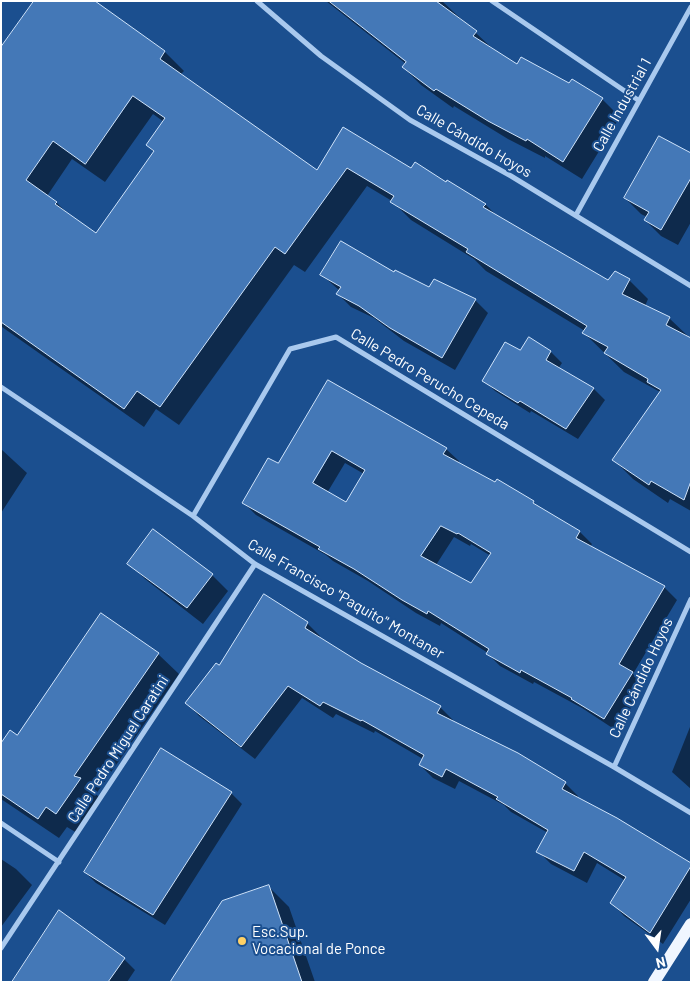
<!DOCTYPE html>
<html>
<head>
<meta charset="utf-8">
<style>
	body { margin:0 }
	#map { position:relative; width:692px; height:983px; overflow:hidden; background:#1b4f8f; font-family:Barlow,sans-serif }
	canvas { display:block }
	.frame { position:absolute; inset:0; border:2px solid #fff; pointer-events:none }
	.north { position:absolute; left:632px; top:923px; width:50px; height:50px; -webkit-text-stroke:4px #1b4f8f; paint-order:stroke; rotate:166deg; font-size:14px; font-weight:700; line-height:20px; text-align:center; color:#fff }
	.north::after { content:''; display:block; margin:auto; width:18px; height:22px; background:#fff; clip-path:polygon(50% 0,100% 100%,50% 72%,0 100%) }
</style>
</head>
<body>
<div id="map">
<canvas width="692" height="983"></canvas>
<div class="frame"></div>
<div class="north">N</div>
</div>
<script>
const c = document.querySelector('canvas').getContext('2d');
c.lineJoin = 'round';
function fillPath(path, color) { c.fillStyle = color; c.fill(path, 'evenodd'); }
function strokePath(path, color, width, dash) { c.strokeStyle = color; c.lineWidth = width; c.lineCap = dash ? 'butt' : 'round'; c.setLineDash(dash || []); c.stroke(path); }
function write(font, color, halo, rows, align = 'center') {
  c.font = font + ' Barlow,sans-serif'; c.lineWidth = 4; c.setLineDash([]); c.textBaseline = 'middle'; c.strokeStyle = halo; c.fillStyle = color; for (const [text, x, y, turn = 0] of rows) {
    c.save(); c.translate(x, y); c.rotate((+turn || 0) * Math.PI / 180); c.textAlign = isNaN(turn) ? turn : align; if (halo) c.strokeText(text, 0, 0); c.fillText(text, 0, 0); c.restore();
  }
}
fillPath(new Path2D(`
	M93 1 165 52 184 71 180 75 317 172 343 129 412 170 447 183 485 204 498 217 608 281 615 272 629 280 648 299 645 306 669 318 691 339V511L670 499 668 503 633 479 614 460 660 392 624 372 584 333 585 331 486 271 474 259 411 220 392 201 367 186 305 272 294 265 179 425 156 409 144 427 2 327 1 328V49ZM153 114 164 122 147 145 155 153 96 234 69 215 56 202 47 196 72 159 105 182Z
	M326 1H442L494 50 518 66 570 84 602 99 620 117 582 179 545 156V158L508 139 454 106 453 108 421 85 403 67 406 64Z
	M691 155V222L678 245 661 236 645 220 647 217 641 214 625 198Z
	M394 273 430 289 475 300 488 313 455 370 404 341 374 318 351 307 338 294 340 291 322 275Z
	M529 339 551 352 562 363 558 369 594 389 605 400 578 439 531 411 530 413 495 391 484 380 520 352Z
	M329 382 446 449 459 461 458 463 533 502 539 508 580 532 592 544 590 547 664 587 677 600 633 674 644 686 617 731 582 708 534 682 533 684 500 666 488 654V653L441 623 440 626 416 613 368 581 333 561 326 555 256 515 244 503 278 465ZM345 463 364 474 347 504 327 493ZM454 537 470 546 471 544 491 556 472 585 436 565Z
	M1 449 27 473 1 513Z
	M129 563 212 575 228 591 203 624 145 579Z
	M307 623 320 636 319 638 360 664 440 707 453 720 452 721 565 783 578 796 577 798 691 864V899L663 944 624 916 612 903 626 881 597 863 587 883 551 864 538 851 548 833 511 812 504 805 459 781 455 789 433 778 420 765 423 759 375 731 374 733 336 714 333 718 302 698 255 759 199 716 187 703 219 667Z
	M158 654 179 674 96 794 101 799 77 833 67 827 59 838 1 799V745Z
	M690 727H691V789L672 772Z
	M231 793 242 804 165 925 96 883 85 872Z
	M1 859 16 869 32 885 1 927Z
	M268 886 289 907 315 982H172Z
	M59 912 124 959 135 970 127 982H13Z`), '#0007');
const building = new Path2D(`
	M34 1H95L165 51 160 59 317 170 343 127 411 168 415 162 446 182 447 180 486 204 483 207 608 280 615 271 630 279 622 294 670 317 666 325 691 338V481L684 500 651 481 649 485 612 460 661 390 647 382 648 379 604 353 608 347 582 333 587 326 466 252 468 249 390 202 394 196 347 168 285 254 275 247 160 407 137 391 124 409 1 322V47ZM133 96 165 118 146 145 154 151 96 233 55 204 57 202 26 180 53 141 85 164Z
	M329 1H436L477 31 473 36 517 64 521 57 569 83 572 79 603 98 563 162 527 139 526 141 488 121 436 89 434 91 402 67 406 62Z
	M659 136 691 153V178L661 230 644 220 649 212 624 198Z
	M341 241 394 272 395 270 429 287 434 279 476 299 442 358 390 328 359 306 336 294 341 287 320 275Z
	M529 337 551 351 546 360 594 388 566 429 520 401 518 403 482 381 505 342 520 350Z
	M328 380 447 448 443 454 495 482 497 479 534 501 533 503 580 531 576 538 665 586 619 664 633 672 604 719 571 699 572 698 521 670 520 673 486 654 489 649 428 611 427 614 402 600 354 569 318 549 320 547 242 503 268 458 278 463ZM332 451 365 470 346 502 313 483ZM441 526 457 534 458 533 491 553 471 583 421 556Z
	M153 529 213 574 187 608 127 564Z
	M264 594 308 622 305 628 361 663 441 706 437 713 518 753 566 782 562 789 617 818 691 863V866L650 933 610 903 626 877 584 852 574 871 536 852 548 830 496 799 498 797 446 769 442 777 419 765 424 755 362 720 361 721 323 702 320 706 288 686 241 747 185 703 216 663 219 665Z
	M101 613 159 653 74 776 81 778 56 814 46 807 38 819 1 794V743L10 730 17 735Z
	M161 748 232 792 153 915 84 872Z
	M269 885 302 982H170L222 901Z
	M59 910 125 958 108 982H12Z`);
fillPath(building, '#4478b7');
strokePath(building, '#cfe3fa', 1);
strokePath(new Path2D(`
	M257 1 321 56 410 120 511 176 691 286
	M492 1 638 100
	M576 215 691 7
	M1 387 193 516 255 564 614 767 691 813
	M193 516 290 349 336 337 691 552
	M614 767 691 599
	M1 823 59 862
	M1 948 255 564`), '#a9c9ee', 5);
strokePath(new Path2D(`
	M654 982 691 924`), '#f0f6ff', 12);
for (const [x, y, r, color] of [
	[242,941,5,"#ffd166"]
]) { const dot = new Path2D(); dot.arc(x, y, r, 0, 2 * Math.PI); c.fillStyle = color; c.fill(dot); strokePath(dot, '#1b4f8f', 2); }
write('15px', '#fff', '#1b4f8f', [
	["Calle Industrial 1",622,105,-61],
	["Calle Cándido Hoyos",474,141,30],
	["Calle Pedro Perucho Cepeda",430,379,31],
	["Calle Francisco \"Paquito\" Montaner",346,599,30],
	["Calle Cándido Hoyos",641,678,-65],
	["Calle Pedro Miguel Caratini",118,749,-57]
]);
write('15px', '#fff', '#1b4f8f', [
	["Esc.Sup.",252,932],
	["Vocacional de Ponce",252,949]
], 'left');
</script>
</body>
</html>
